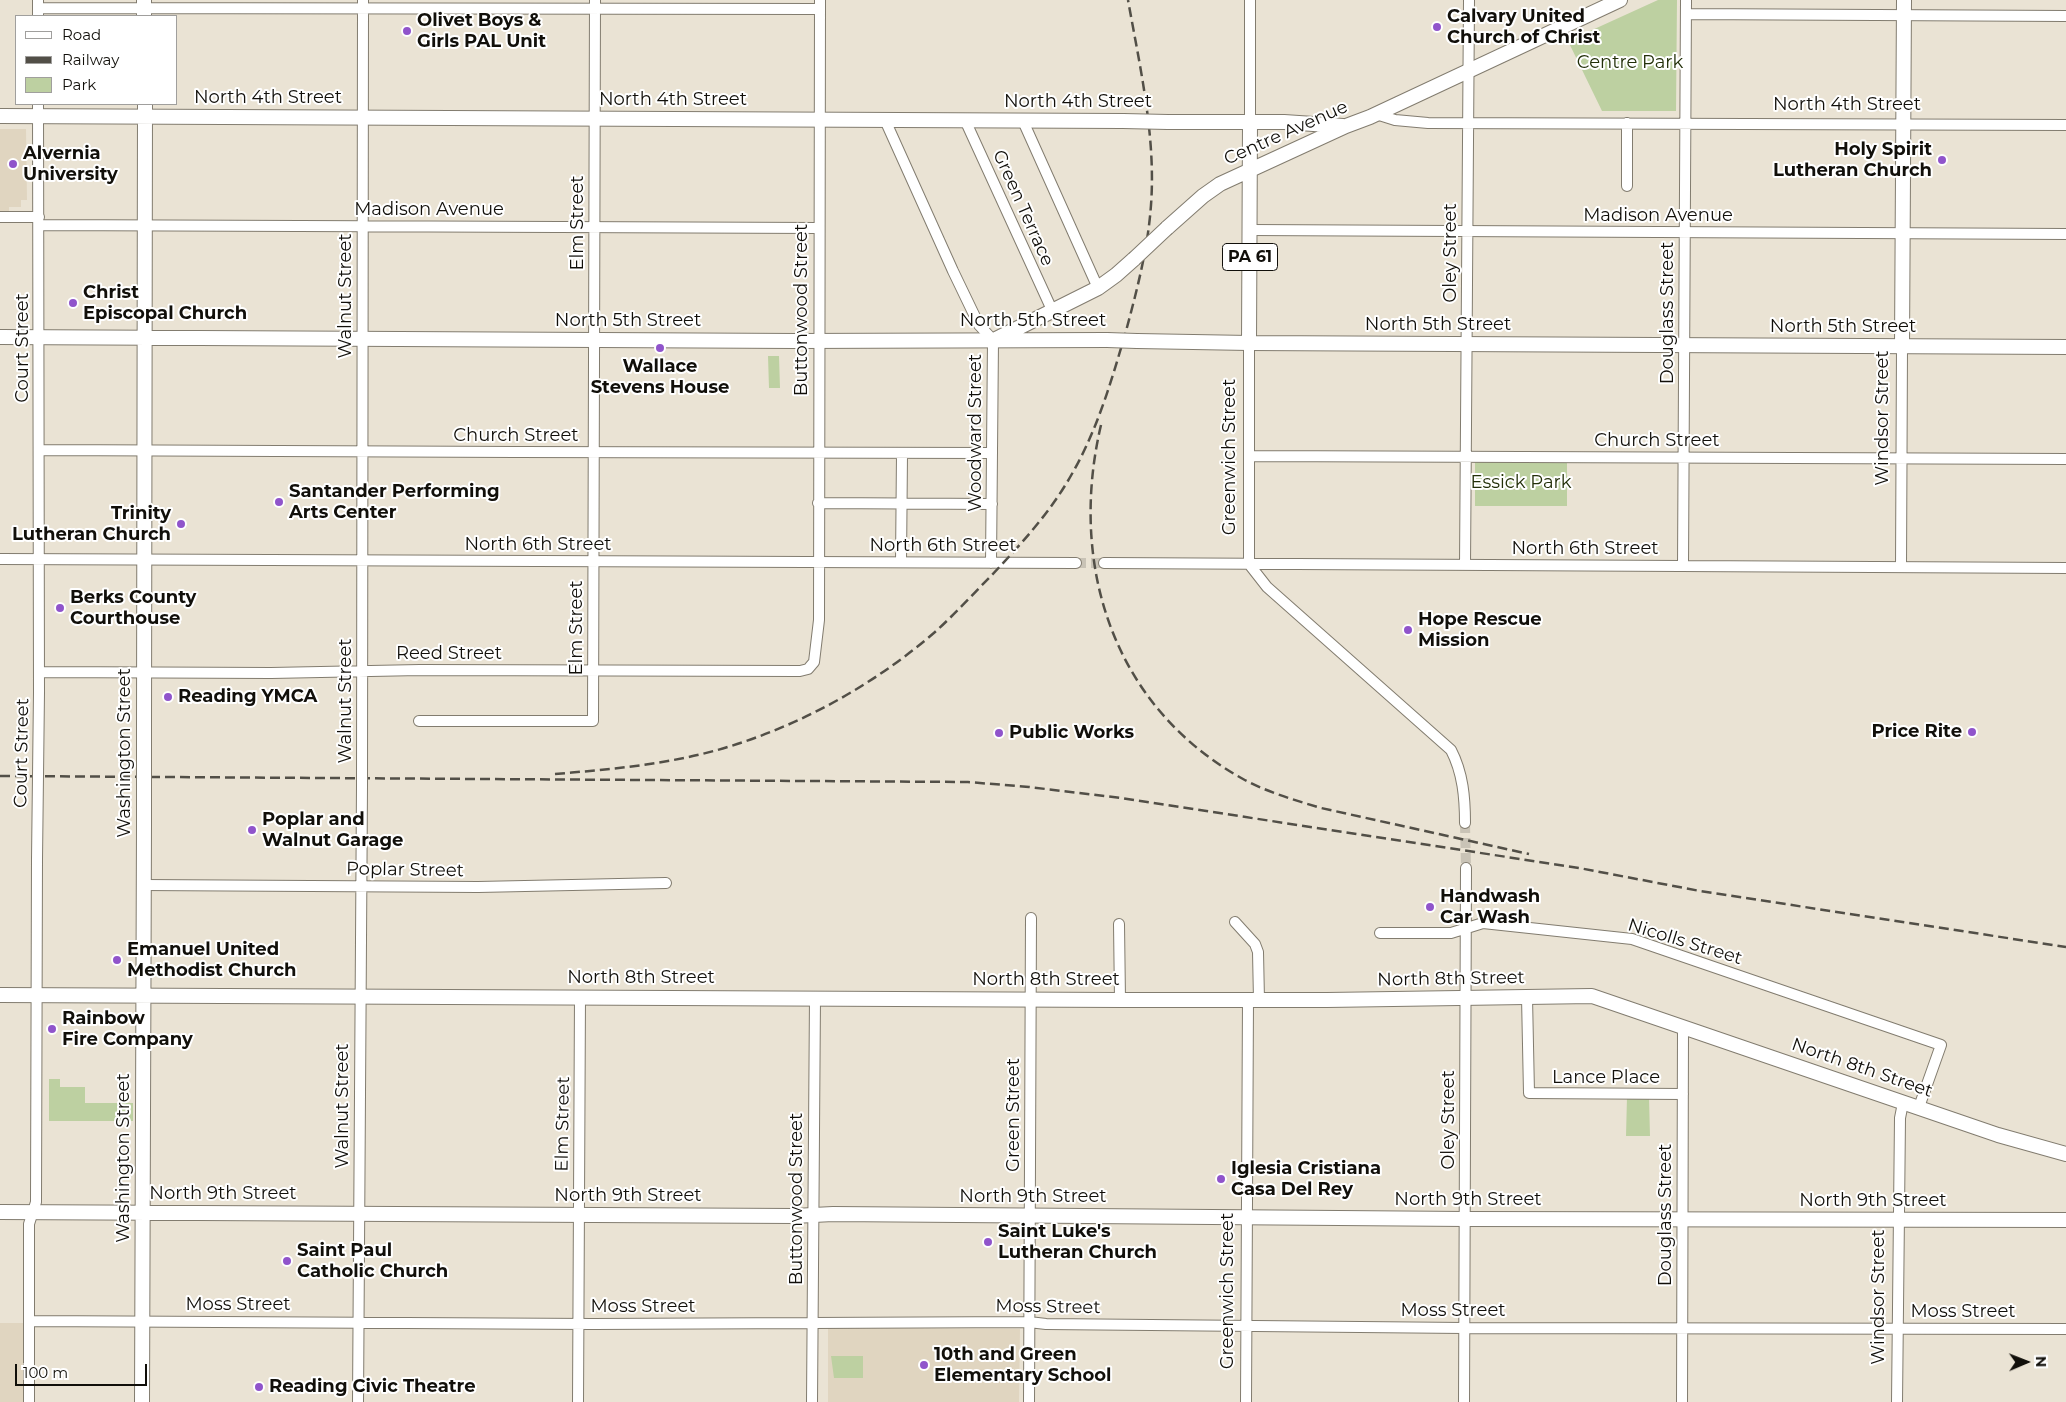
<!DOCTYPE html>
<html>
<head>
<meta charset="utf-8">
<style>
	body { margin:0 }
	#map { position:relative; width:2066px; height:1402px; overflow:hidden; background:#eae3d4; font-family:Montserrat,sans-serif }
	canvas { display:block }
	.legend { position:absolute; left:15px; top:15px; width:162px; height:90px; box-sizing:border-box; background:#fff; border:1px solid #a09f9d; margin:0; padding:6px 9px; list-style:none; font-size:15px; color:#110f0a }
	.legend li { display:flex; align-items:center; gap:10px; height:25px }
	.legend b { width:25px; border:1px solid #a09f9d }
	.north { position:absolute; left:2001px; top:1337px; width:50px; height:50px; -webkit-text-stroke:4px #fff; paint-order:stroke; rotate:89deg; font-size:14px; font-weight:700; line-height:20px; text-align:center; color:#110f0a }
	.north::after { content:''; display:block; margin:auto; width:18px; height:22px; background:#110f0a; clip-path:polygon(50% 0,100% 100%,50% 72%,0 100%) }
	.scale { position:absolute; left:15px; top:1364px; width:132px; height:22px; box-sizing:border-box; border:2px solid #110f0a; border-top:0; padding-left:6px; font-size:15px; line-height:18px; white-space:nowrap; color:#110f0a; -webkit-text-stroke:4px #fff; paint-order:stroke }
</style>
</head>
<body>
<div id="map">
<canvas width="2066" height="1402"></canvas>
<ul class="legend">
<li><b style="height:6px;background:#fff"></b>Road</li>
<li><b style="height:6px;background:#524f47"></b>Railway</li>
<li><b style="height:14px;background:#bdd0a1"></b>Park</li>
</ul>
<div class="north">N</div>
<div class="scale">100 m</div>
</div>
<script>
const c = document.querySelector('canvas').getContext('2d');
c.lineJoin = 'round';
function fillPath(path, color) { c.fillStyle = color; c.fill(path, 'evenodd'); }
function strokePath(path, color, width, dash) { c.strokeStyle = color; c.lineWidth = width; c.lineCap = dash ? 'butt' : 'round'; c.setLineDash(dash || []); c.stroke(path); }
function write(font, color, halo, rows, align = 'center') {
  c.font = font + ' Montserrat,sans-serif'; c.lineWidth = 4; c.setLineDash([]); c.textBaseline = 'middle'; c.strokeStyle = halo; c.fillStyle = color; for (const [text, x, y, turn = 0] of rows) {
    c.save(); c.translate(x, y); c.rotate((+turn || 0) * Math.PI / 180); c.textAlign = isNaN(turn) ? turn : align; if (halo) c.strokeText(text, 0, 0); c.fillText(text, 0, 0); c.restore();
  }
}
fillPath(new Path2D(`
	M0 129H26L27 200H21V207H9V213H0Z
	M0 1323H23L24 1402H0Z
	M828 1328 1020 1329 1019 1402H828Z`), '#e0d5c0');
fillPath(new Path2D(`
	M1658 0H1677L1676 111H1602L1568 41Z
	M768 356H779L780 388H769Z
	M1567 460V506H1475V461Z
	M49 1079H60V1087H85V1103H133V1121H49Z
	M1627 1097H1649L1650 1136H1626Z
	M831 1356H863V1378H834Z`), '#bdd0a1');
strokePath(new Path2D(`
	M1076 563H1104
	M1465 823 1466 868`), '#c9c3b6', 10, [10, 5]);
const minor = new Path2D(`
	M38 0V16
	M38 8 820 9
	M1686 14 2066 16
	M38 104 39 692
	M1376 114 1395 120 1428 123 2066 125
	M885 120 953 271 979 325 993 340 991 563
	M965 120 1052 310
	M1023 121 1098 288
	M1250 122V0
	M1627 186V123
	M0 217H39
	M39 225 819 228
	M1250 230 2066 234
	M1249 343V564L1267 587 1451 750C1463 773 1465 798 1465 823
	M39 450C357 450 674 454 992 453
	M1249 456 2066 459
	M818 503 992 504
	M0 559 1076 563
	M901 562 902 454
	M1104 563 2066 568
	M1465 565 1469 0
	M1683 566 1686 0
	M1901 567 1902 346
	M39 672 271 673 420 670 800 671 808 669 814 662 819 620 820 0
	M419 721H593L595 0
	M362 772 363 0
	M143 885 478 887 666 883
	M1235 922 1255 944 1258 952 1259 1000
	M1119 924 1120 1000
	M1380 933H1451L1483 923 1632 939 1941 1045 1919 1107
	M1527 997 1529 1093 1683 1094
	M30 1321 593 1324 1029 1322 1046 1324 1464 1328 2066 1329
	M29 1402V1224L36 1202 37 859
	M358 1402 362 786
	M578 1402 580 996
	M812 1402 815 997
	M1029 1402 1031 918
	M1246 1402 1248 1000
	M1464 1402 1466 868
	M1682 1402 1683 1027
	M1897 1402 1900 1118 1903 1103`);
const major = new Path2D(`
	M144 0V16
	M0 116 1123 121
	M1168 122H1284L1343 126
	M1167 228 1203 196 1220 184 1346 126 1370 117 1620 0
	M0 337 797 341 1107 340
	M996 339 1098 288 1116 275 1134 259
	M1137 341 1249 343 2066 347
	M1249 343 1250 122
	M1902 346 1904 0
	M144 727 145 104
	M0 995 1120 1000H1327L1592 996 1998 1135 2066 1154
	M0 1212 794 1216 833 1214 1465 1219 2066 1220
	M142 1402 144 825`);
strokePath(minor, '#827c6f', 12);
strokePath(major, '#827c6f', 16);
strokePath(minor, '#fff', 10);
strokePath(major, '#fff', 14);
strokePath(new Path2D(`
	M1101 425C1068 565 1113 707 1243 779 1267 792 1294 800 1321 808L1529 854
	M555 774C614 769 673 764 731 746 805 723 876 683 935 632 954 615 972 595 990 577 1021 544 1051 512 1073 472 1098 428 1112 379 1126 331 1137 290 1148 248 1151 205 1156 137 1140 67 1128 0
	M0 776 968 782 1029 787 1121 798 1579 868 1700 891 2066 947`), '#524f47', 2.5, [10, 5]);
const minorBridge = new Path2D(`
	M362 772V786
	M37 859 39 692`);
const majorBridge = new Path2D(`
	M1123 121 1168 122
	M1134 259 1167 228
	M1107 340 1137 341
	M144 825V727`);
strokePath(minorBridge, '#827c6f', 12, []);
strokePath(majorBridge, '#827c6f', 16, []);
strokePath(minorBridge, '#fff', 10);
strokePath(majorBridge, '#fff', 14);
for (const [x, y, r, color] of [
	[1437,27,5,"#9054cb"],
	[407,31,5,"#9054cb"],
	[1942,160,5,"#9054cb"],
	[13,164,5,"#9054cb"],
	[73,303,5,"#9054cb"],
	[660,348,5,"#9054cb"],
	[279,502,5,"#9054cb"],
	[181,524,5,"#9054cb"],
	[60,608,5,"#9054cb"],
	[1408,630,5,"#9054cb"],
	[168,697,5,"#9054cb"],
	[1972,732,5,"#9054cb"],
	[999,733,5,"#9054cb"],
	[252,830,5,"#9054cb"],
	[1430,907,5,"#9054cb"],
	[117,960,5,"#9054cb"],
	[52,1029,5,"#9054cb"],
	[1221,1179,5,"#9054cb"],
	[988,1242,5,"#9054cb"],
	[287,1261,5,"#9054cb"],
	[924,1365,5,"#9054cb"],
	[259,1387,5,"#9054cb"]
]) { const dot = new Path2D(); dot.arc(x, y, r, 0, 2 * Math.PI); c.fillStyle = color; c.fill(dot); strokePath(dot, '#fff', 2); }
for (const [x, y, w] of [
	[1250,257,55]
]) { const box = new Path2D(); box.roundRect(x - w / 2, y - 13.5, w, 27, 4); c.fillStyle = '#fff'; c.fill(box); strokePath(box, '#110f0a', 1); }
write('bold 16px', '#110f0a', null, [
	["PA 61",1250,257]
]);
write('bold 18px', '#110f0a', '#fff', [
	["Calvary United",1447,17],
	["Church of Christ",1447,38],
	["Olivet Boys &",417,21],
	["Girls PAL Unit",417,42],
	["Holy Spirit",1932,150,"right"],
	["Lutheran Church",1932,171,"right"],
	["Alvernia",23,154],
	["University",23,175],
	["Christ",83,293],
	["Episcopal Church",83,314],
	["Wallace",660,367,"center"],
	["Stevens House",660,388,"center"],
	["Santander Performing",289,492],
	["Arts Center",289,513],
	["Trinity",171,514,"right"],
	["Lutheran Church",171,535,"right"],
	["Berks County",70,598],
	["Courthouse",70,619],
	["Hope Rescue",1418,620],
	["Mission",1418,641],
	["Reading YMCA",178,697],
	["Price Rite",1962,732,"right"],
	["Public Works",1009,733],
	["Poplar and",262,820],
	["Walnut Garage",262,841],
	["Handwash",1440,897],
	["Car Wash",1440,918],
	["Emanuel United",127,950],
	["Methodist Church",127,971],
	["Rainbow",62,1019],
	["Fire Company",62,1040],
	["Iglesia Cristiana",1231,1169],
	["Casa Del Rey",1231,1190],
	["Saint Luke's",998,1232],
	["Lutheran Church",998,1253],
	["Saint Paul",297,1251],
	["Catholic Church",297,1272],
	["10th and Green",934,1355],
	["Elementary School",934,1376],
	["Reading Civic Theatre",269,1387]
], 'left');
write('18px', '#222f08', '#fff', [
	["Centre Park",1630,63],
	["Essick Park",1521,483]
]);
write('18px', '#110f0a', '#fff', [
	["North 4th Street",268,98],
	["North 4th Street",673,100],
	["North 4th Street",1078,102],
	["North 4th Street",1847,105],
	["Centre Avenue",1286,133,-24],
	["Green Terrace",1023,208,66],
	["Madison Avenue",429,210],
	["Madison Avenue",1658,216],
	["Elm Street",578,223,-90],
	["Oley Street",1451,253,-90],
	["Walnut Street",346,296,-90],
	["Buttonwood Street",802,310,-90],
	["Douglass Street",1668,313,-90],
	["North 5th Street",628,321],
	["North 5th Street",1033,321],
	["North 5th Street",1438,325],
	["North 5th Street",1843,327],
	["Court Street",23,348,-90],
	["Windsor Street",1883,418,-90],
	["Woodward Street",976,433,-90],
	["Church Street",516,436],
	["Church Street",1657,441],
	["Greenwich Street",1230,457,-90],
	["North 6th Street",538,545],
	["North 6th Street",943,546],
	["North 6th Street",1585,549],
	["Elm Street",577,628,-90],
	["Reed Street",449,654],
	["Walnut Street",346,701,-90],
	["Court Street",22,753,-89],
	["Washington Street",125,753,-90],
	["Poplar Street",405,870,1],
	["Nicolls Street",1685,942,17],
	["North 8th Street",641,978],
	["North 8th Street",1451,979,-1],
	["North 8th Street",1046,980],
	["North 8th Street",1862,1068,19],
	["Lance Place",1606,1078],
	["Walnut Street",343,1106,-90],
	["Green Street",1014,1115,-90],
	["Oley Street",1449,1120,-90],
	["Elm Street",563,1124,-89],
	["Washington Street",124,1158,-90],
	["North 9th Street",223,1194],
	["North 9th Street",628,1196],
	["North 9th Street",1033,1197],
	["Buttonwood Street",797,1199,-90],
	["North 9th Street",1468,1200],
	["North 9th Street",1873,1201],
	["Douglass Street",1666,1215,-90],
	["Greenwich Street",1228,1291,-90],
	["Windsor Street",1879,1297,-90],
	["Moss Street",238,1305],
	["Moss Street",643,1307],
	["Moss Street",1048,1307,1],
	["Moss Street",1453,1311],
	["Moss Street",1963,1312]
]);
</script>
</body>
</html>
